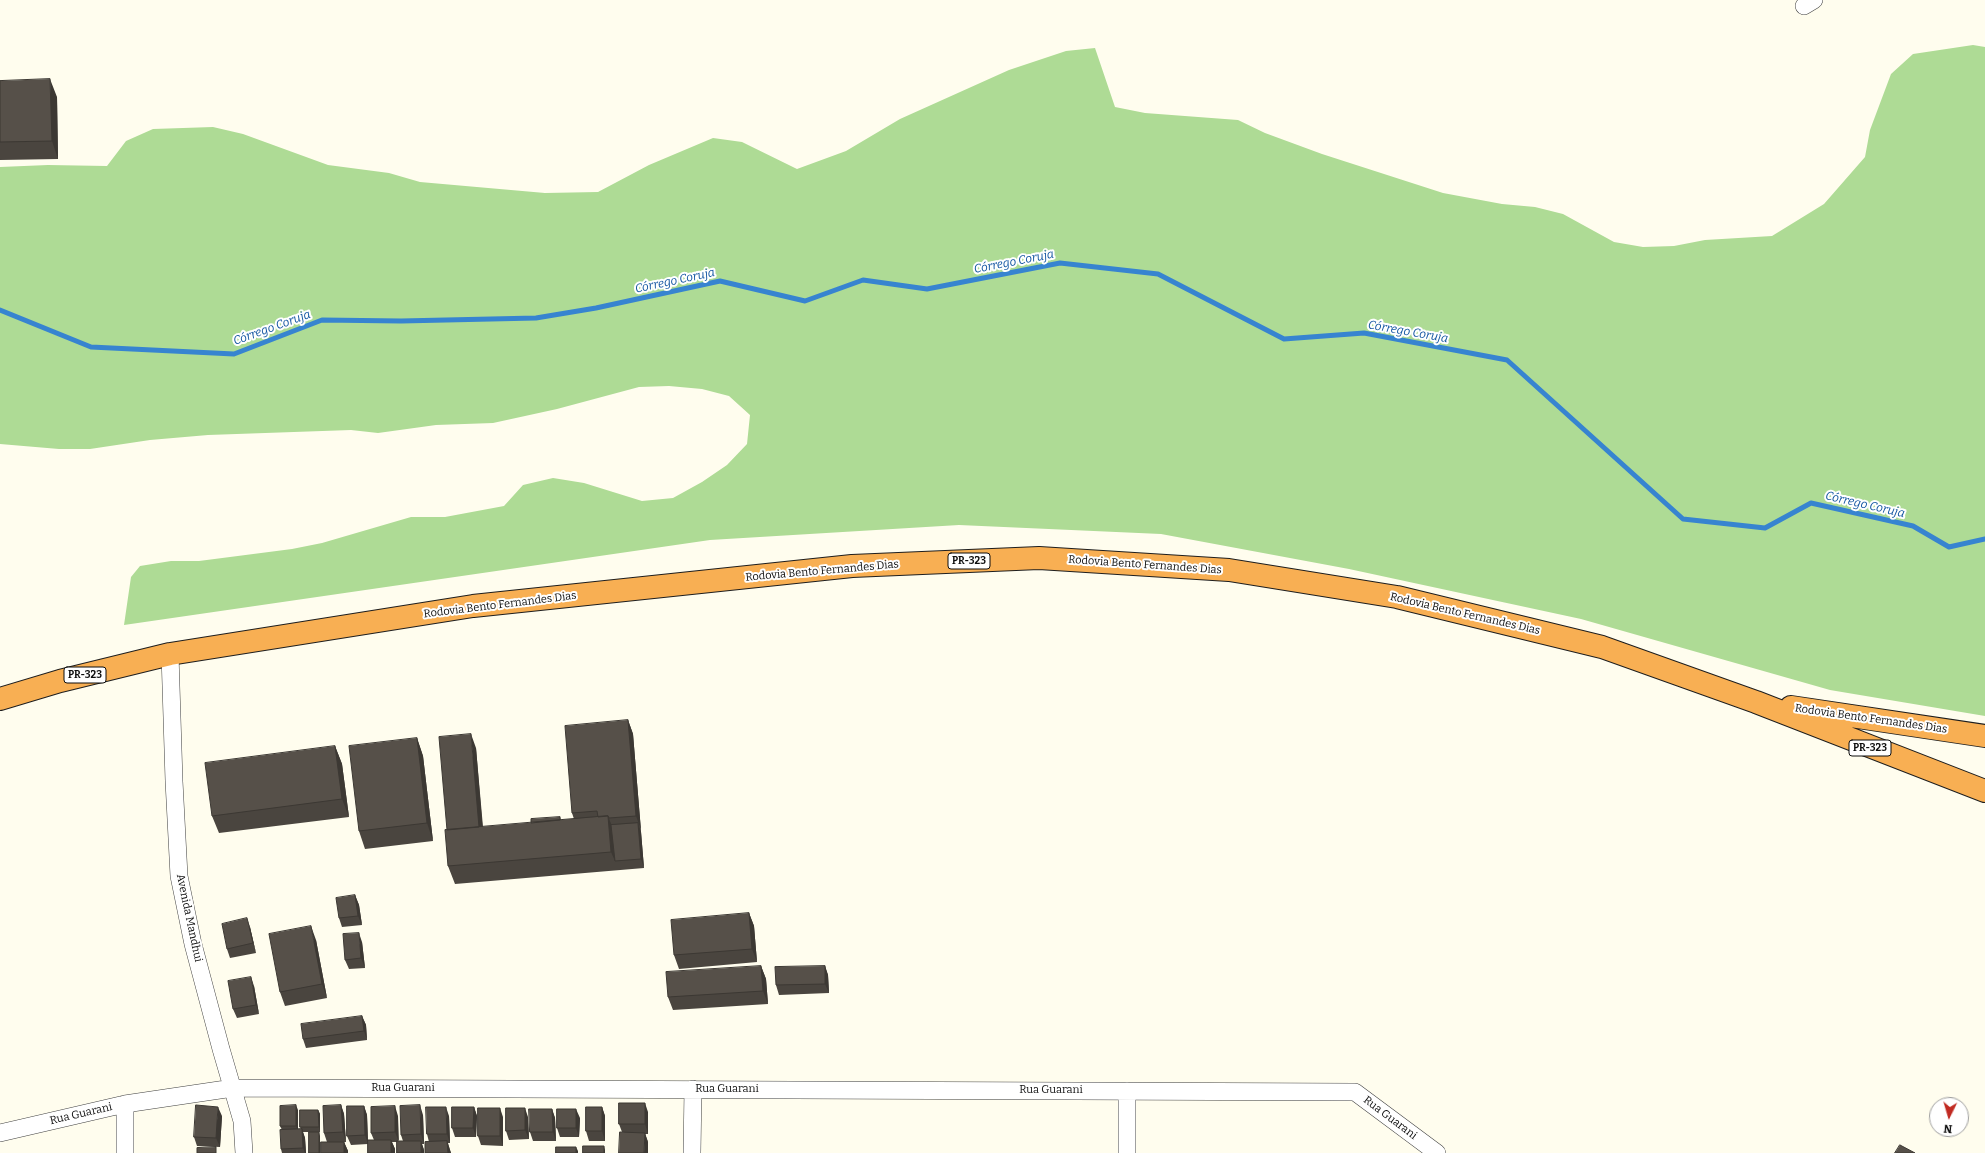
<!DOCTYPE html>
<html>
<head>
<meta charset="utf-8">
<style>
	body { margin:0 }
	#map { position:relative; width:1985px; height:1153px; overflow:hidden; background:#fffdee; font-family:Bitter,serif }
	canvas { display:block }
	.north { position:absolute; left:1929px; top:1097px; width:40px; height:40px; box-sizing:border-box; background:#fff; border:1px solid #9e9e9e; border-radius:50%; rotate:185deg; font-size:11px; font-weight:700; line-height:16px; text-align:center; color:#0d0d0d }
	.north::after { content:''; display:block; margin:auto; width:14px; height:18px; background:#c12a22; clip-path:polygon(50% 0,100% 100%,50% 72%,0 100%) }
</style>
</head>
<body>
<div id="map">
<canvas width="1985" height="1153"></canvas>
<div class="north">N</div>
</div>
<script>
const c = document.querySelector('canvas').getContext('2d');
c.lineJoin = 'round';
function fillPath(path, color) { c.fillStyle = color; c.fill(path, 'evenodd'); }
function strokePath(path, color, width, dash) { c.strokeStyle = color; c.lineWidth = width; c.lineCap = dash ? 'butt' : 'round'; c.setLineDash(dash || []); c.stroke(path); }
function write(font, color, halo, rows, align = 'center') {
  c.font = font + ' Bitter,serif'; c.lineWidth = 4; c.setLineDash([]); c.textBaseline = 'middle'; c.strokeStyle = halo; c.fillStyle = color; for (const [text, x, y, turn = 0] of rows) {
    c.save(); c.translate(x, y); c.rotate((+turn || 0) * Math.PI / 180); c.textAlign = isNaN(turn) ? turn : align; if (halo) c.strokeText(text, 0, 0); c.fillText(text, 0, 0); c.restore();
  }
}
fillPath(new Path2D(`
	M1973 45 1985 47V716L1830 690 1581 619 1349 569 1161 534 959 525 710 540 124 625 131 577 140 566 171 561H199L292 549 322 543 411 517H445L504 506 523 485 553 478 584 483 642 501 673 498 702 482 727 465 747 444 750 415 729 396 702 389 669 386 639 387 557 409 493 423 436 425 378 433 351 430 208 435 150 440 90 449H59L0 444V167L48 165 107 166 126 141 153 129 213 127 243 134 328 165 389 173 420 182 545 193 598 192 649 165 713 138 742 142 797 169 846 151 900 119 1009 70 1066 51 1095 48 1115 107 1145 113 1238 120 1265 133 1322 154 1443 193 1502 204 1535 207 1563 214 1614 242 1643 247 1674 246 1705 240 1772 236 1824 204 1865 157 1870 130 1891 74 1913 54Z`), '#aedb95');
strokePath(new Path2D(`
	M0 310 91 347 234 354 322 320 401 321 536 318 596 308 720 281 805 301 863 280 927 289 1060 263 1158 274 1284 339 1364 333 1507 360 1683 519 1765 528 1811 503 1913 526 1949 547 1985 539`), '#3784d0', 5);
const minor = new Path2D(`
	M1804 6 1814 0
	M170 654 174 781 179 876 193 944 221 1049 242 1121 244 1153
	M0 1133 125 1104 233 1088 1355 1092 1437 1153
	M125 1153V1104
	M692 1153 693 1089
	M1127 1153V1091`);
const highway = new Path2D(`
	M0 699 60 681 170 654 473 606 852 566 1039 558 1229 570 1397 597 1602 647 1756 702 1985 791
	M1791 707 1985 736`);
strokePath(minor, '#404040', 18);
strokePath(highway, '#1e1e1e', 24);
strokePath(minor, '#fff', 17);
strokePath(highway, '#f8af53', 22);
fillPath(new Path2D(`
	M0 81 57 97 58 159 0 160Z
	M628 720 633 734 644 868 455 884 448 866 447 830 476 748 483 827 531 823 560 817 561 820 574 819 572 813Z
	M417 738 423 756 433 841 365 849 359 831Z
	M335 746 342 764 349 817 219 833 212 816Z
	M355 895 359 905 362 925 342 927 339 918Z
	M749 913 754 926 757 962 679 969 674 955Z
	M250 927 256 953 230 958 227 949Z
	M316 940 327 998 285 1006 280 992Z
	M362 942 365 968 349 969 345 960Z
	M761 966 766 979 768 1004 673 1010 668 997Z
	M825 966 828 975 829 993 779 995 776 985Z
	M254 986 259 1014 237 1018 233 1009Z
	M362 1016 366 1025 367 1040 306 1048 303 1039Z
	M341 1105 344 1114 346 1142H344L348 1151V1153H321L327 1142 324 1133Z
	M364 1106 367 1115 368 1140H374L371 1133 398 1116V1141H403L401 1135 423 1115 424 1144H422L424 1150 397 1142H392L395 1149V1153H368V1144L351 1145 347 1136Z
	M474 1107 477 1116 476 1137H455L452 1128Z
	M602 1107 605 1116V1141H589L586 1131Z
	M552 1109 555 1118 556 1141H533L530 1132Z
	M298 1110V1129H301L300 1127 318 1110 320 1114V1132H303L305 1138 306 1153H282L281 1149 282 1130 280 1126Z
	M648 1112V1134H645L648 1142 622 1132 619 1124Z
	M222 1116 220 1147 197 1146 194 1137Z
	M449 1116 450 1143H448L450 1150 451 1153H425L429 1142 427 1134Z
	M503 1117V1146L481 1145 478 1136Z
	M528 1117 529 1139 509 1140 506 1131Z
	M580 1118 579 1137H560L557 1128Z`), '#4a453f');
fillPath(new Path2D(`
	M50 79 57 97 58 159 52 141Z
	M628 720 633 734 641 830 636 816Z
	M471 734 476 748 484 845 479 832Z
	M417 738 423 756 433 841 427 823Z
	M335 746 342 764 349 817 342 799Z
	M608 816 615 834V861L611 852Z
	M638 823 641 832 644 868 641 859Z
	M355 895 359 905 362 925 358 916Z
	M749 913 754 926 757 962 752 949Z
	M247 918 250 927 256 953 253 943Z
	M311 926 316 940 327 998 322 984Z
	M359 933 362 942 365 968 361 958Z
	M761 966 766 979 768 1004 763 991Z
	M825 966 828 975 829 993 825 984Z
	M251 977 254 986 259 1014 256 1005Z
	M362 1016 366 1025 367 1040 364 1031Z
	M645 1103 648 1112V1134L645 1124Z
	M296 1105 298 1110V1131L296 1126Z
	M341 1105 344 1114 346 1142 343 1132Z
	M420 1105 423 1115 424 1144 421 1134Z
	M364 1106 367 1115 368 1144 365 1135Z
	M395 1106 398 1116 399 1142 395 1132Z
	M218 1107 222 1116 220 1147 216 1138Z
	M446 1107 449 1116 450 1143 447 1134Z
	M474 1107 477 1116 476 1137 473 1128Z
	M602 1107 605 1116V1141L602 1131Z
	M500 1108 503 1117V1146L500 1136Z
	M525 1108 528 1117 529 1139 525 1130Z
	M552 1109 555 1118 556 1141 553 1132Z
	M576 1109 580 1118 579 1137 576 1128Z
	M318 1110 320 1114V1132L319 1127Z
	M302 1129 305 1138 306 1153H305L303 1148Z
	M319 1132 320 1136V1153H319Z
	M645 1133 648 1142V1153H644Z
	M391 1140 395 1149V1153H391Z
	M421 1141 424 1150V1153H421Z
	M447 1141 451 1153H448Z
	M344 1142 348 1151V1153H344Z
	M604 1146 605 1150V1153H604Z
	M576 1147 578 1151V1153H576Z`), '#3c3833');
const building = new Path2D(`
	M50 79 52 141 0 142V81Z
	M628 720 636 816 609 818 608 816 598 817 597 811 572 813 565 726Z
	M471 734 479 827 447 830 439 737Z
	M417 738 427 823 359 831 349 746Z
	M335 746 342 799 212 816 205 763Z
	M608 816 611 852 448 866 445 830Z
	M560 817V820L531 823V819Z
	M638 823 641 859 615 861 611 825Z
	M355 895 358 916 339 918 336 898Z
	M749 913 752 949 674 955 671 920Z
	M247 918 253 943 227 949 222 924Z
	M311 926 322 984 280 992 269 934Z
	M359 933 361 958 345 960 343 934Z
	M761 966 763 991 668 997 666 972Z
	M825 966V984L776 985 775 967Z
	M251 977 256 1005 233 1009 228 981Z
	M362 1016 364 1031 303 1039 301 1024Z
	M619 1103H645V1124H619Z
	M196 1105 218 1107 216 1138 194 1137Z
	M296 1105V1126H280V1106Z
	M341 1105 343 1132 324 1133 323 1106Z
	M420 1105 421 1134 401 1135 400 1106Z
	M347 1106H364L365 1135 347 1136Z
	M395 1106V1132L371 1133V1107Z
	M426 1107H446L447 1134H427Z
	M452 1107H474L473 1128H452Z
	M586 1107H602V1131H586Z
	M478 1108H500V1136H478Z
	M506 1108H525V1130L506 1131Z
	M529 1109H552L553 1132H530Z
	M557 1109H576V1128H557Z
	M300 1110H318L319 1127H300Z
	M302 1129 303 1148 281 1149 280 1130Z
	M309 1132H319V1153H309Z
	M620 1132 645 1133 644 1153H619Z
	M368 1140H391V1153H368Z
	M397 1141H421V1153H397Z
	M447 1141 448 1153H425V1142Z
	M321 1142H344V1153H321Z
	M1900 1145 1915 1153H1895Z
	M583 1146H604V1153H583Z
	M216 1147V1153H197V1148Z
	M556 1147H576V1153H556Z`);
fillPath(building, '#565049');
strokePath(building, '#3c3833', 1);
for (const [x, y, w] of [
	[969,561,42],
	[85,675,42],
	[1870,748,42]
]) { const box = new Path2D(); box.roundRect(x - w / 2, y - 8, w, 16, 3); c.fillStyle = '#fff'; c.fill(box); strokePath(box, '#0d0d0d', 1); }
write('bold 10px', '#0d0d0d', null, [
	["PR-323",969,561],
	["PR-323",85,675],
	["PR-323",1870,748]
]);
write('11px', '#0d0d0d', '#fff', [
	["Rodovia Bento Fernandes Dias",1145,565,4],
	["Rodovia Bento Fernandes Dias",822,571,-5],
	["Rodovia Bento Fernandes Dias",500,605,-7],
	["Rodovia Bento Fernandes Dias",1465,614,13],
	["Rodovia Bento Fernandes Dias",1871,719,8],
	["Avenida Mandhui",189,918,78],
	["Rua Guarani",403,1088],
	["Rua Guarani",727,1089],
	["Rua Guarani",1051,1090],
	["Rua Guarani",81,1114,-13],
	["Rua Guarani",1390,1118,37]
]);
write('italic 12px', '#1456a2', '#fff', [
	["Córrego Coruja",1014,262,-11],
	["Córrego Coruja",675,281,-12],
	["Córrego Coruja",272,328,-20],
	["Córrego Coruja",1408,332,10],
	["Córrego Coruja",1865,505,13]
]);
</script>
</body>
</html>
